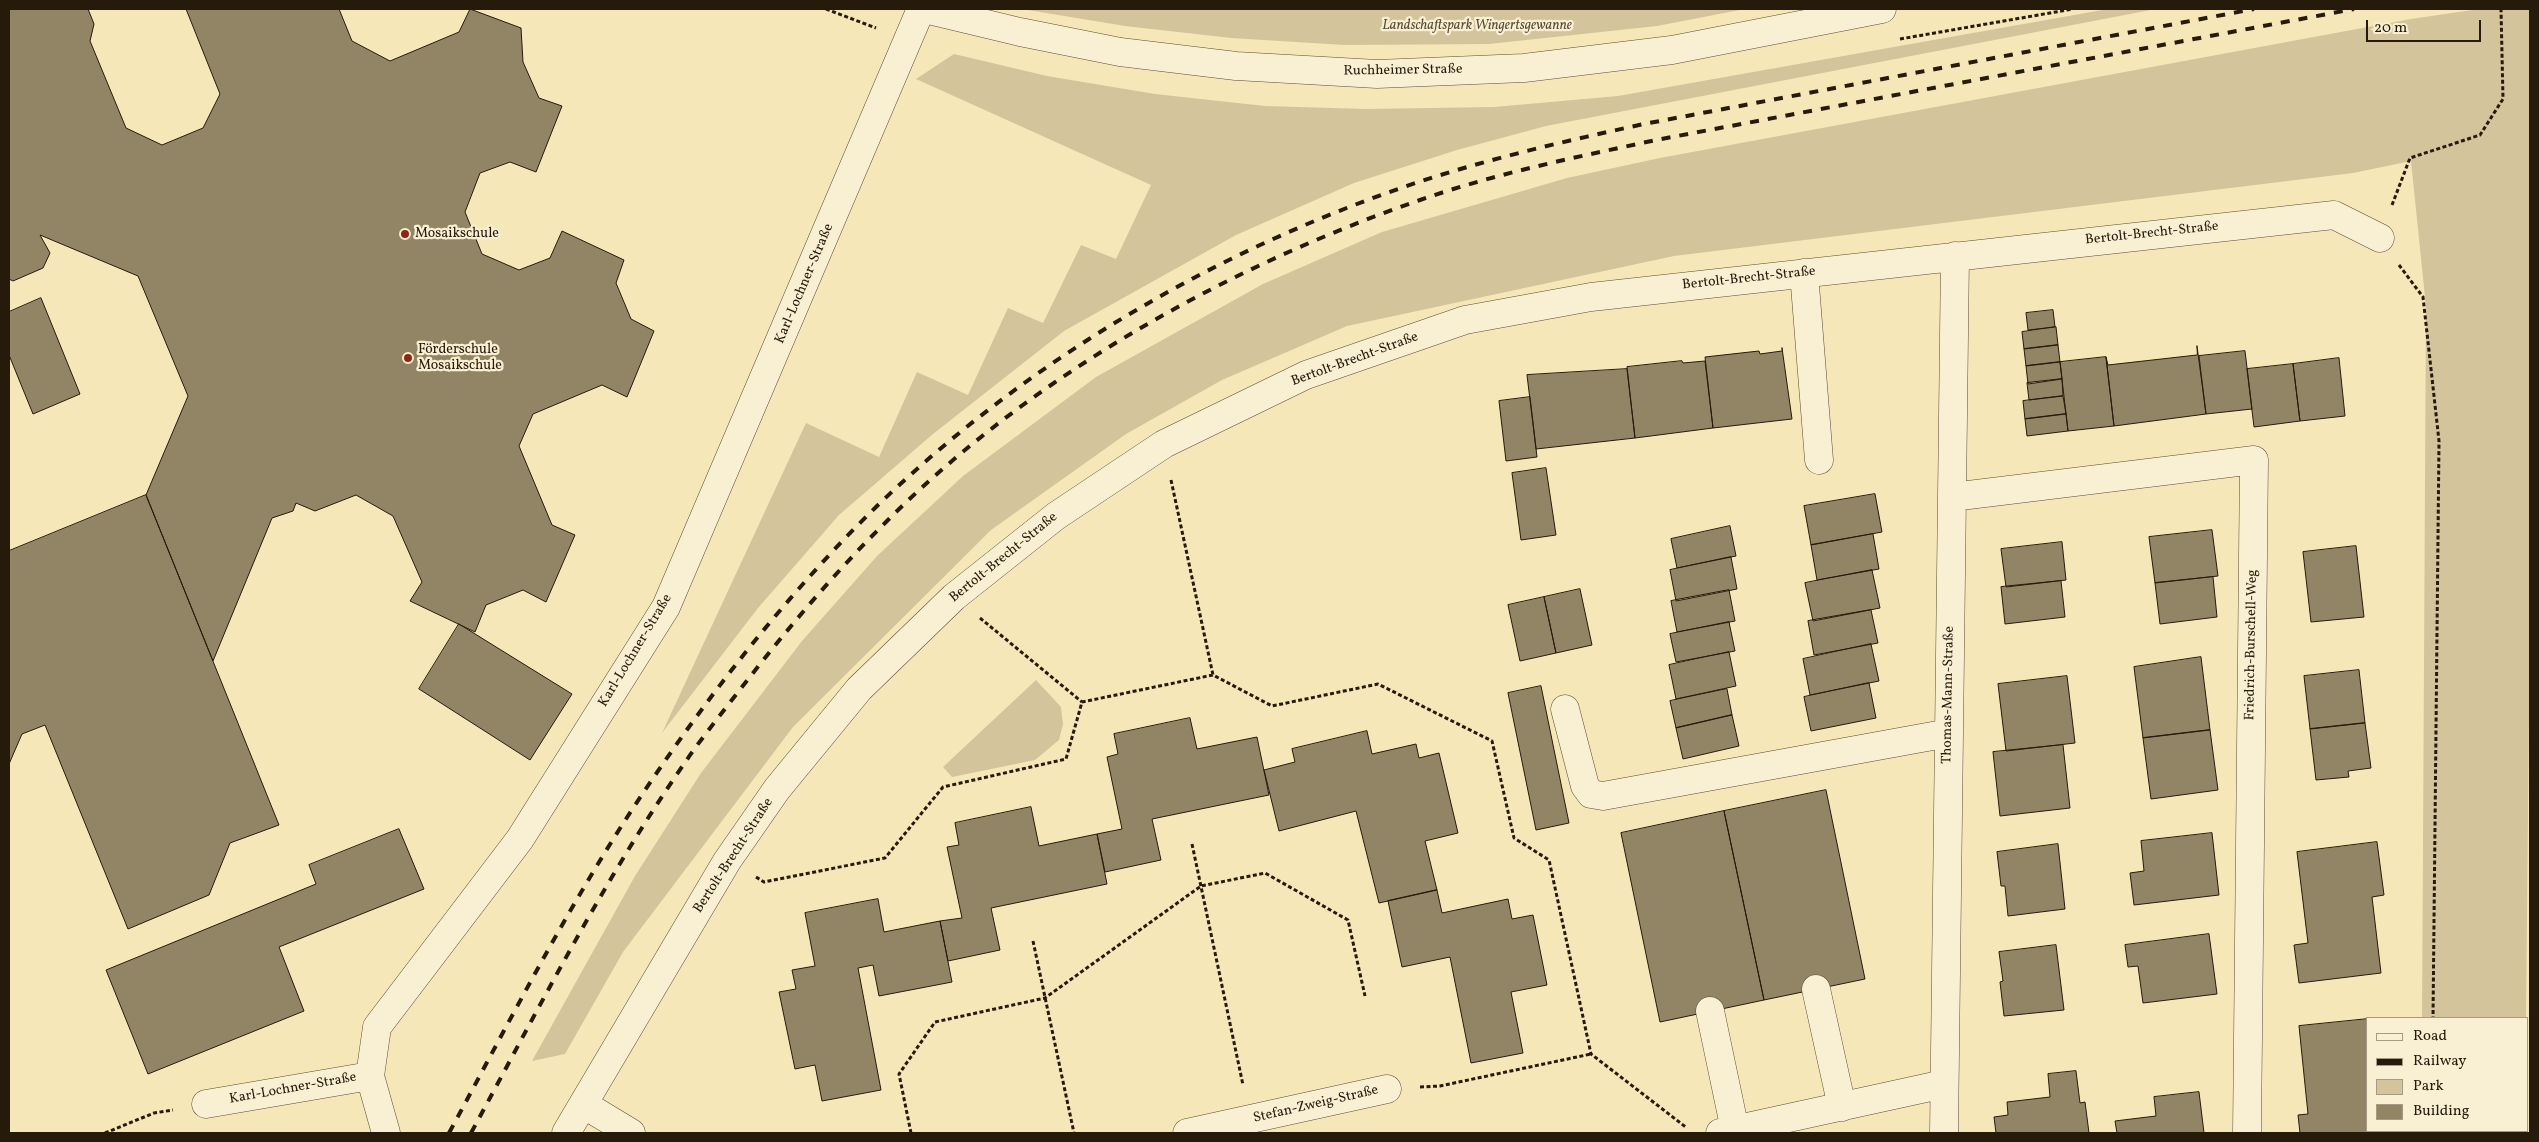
<!DOCTYPE html>
<html>
<head>
<meta charset="utf-8">
<style>
	body { margin:0 }
	#map { position:relative; width:2539px; height:1142px; overflow:hidden; background:#f6e7b9; font-family:Vollkorn,serif }
	canvas { display:block }
	.frame { position:absolute; inset:0; border:10px solid #261a0b; pointer-events:none }
	.legend { position:absolute; left:2366px; top:1017px; width:162px; height:115px; box-sizing:border-box; background:#f9efd2; border:1px solid #a59a82; margin:0; padding:6px 9px; list-style:none; font-size:15px; color:#261a0b }
	.legend li { display:flex; align-items:center; gap:10px; height:25px }
	.legend b { width:25px; border:1px solid #a59a82 }
	.scale { position:absolute; left:2366px; top:20px; width:115px; height:22px; box-sizing:border-box; border:2px solid #261a0b; border-top:0; padding-left:6px; font-size:15px; line-height:18px; white-space:nowrap; color:#261a0b; -webkit-text-stroke:4px #f9efd2; paint-order:stroke }
</style>
</head>
<body>
<div id="map">
<canvas width="2539" height="1142"></canvas>
<div class="frame"></div>
<ul class="legend">
<li><b style="height:6px;background:#f9efd2"></b>Road</li>
<li><b style="height:6px;background:#261a0b"></b>Railway</li>
<li><b style="height:14px;background:#d3c49b"></b>Park</li>
<li><b style="height:14px;background:#928565"></b>Building</li>
</ul>
<div class="scale">20 m</div>
</div>
<script>
const c = document.querySelector('canvas').getContext('2d');
c.lineJoin = 'round';
function fillPath(path, color) { c.fillStyle = color; c.fill(path, 'evenodd'); }
function strokePath(path, color, width, dash) { c.strokeStyle = color; c.lineWidth = width; c.lineCap = dash ? 'butt' : 'round'; c.setLineDash(dash || []); c.stroke(path); }
function write(font, color, halo, rows, align = 'center') {
  c.font = font + ' Vollkorn,serif'; c.lineWidth = 4.5; c.setLineDash([]); c.textBaseline = 'middle'; c.strokeStyle = halo; c.fillStyle = color; for (const [text, x, y, turn = 0] of rows) {
    c.save(); c.translate(x, y); c.rotate((+turn || 0) * Math.PI / 180); c.textAlign = isNaN(turn) ? turn : align; if (halo) c.strokeText(text, 0, 0); c.fillText(text, 0, 0); c.restore();
  }
}
fillPath(new Path2D(`
	M1022 9H1745L1657 26 1489 44 1345 45 1231 38 1125 26Z
	M2108 9H2156L1546 126 1457 150 1354 183 1236 235 1064 331 933 434 839 515 758 608 662 733 806 423 879 457 917 372 968 395 1008 308 1043 323 1081 245 1116 259 1151 185 916 79 954 54 1047 76 1155 94 1265 106 1366 109 1494 107 1618 96Z
	M2479 9H2530V614L2526 1018H2422L2426 307 2411 161 2353 173 1674 256 1347 326 1222 380 1126 434 991 530 793 727 623 952 565 1054 532 1061 635 876 701 773 802 641 877 556 963 476 1096 377 1263 284 1382 232 1567 178 1660 158 2411 19Z
	M1036 680 1061 707 1063 724 1059 740 1035 760 952 777 943 767Z
	M2422 1131H2524V1133H2422Z`), '#d3c49b');
const building = new Path2D(`
	M9 9H88L94 24 90 41 126 128 162 145 203 128 220 94 186 9H339L352 41 390 61 459 32 470 9 521 28 523 62 539 98 562 106 536 172 510 162 480 173 465 212 482 254 519 270 550 258 562 231 624 260 616 283 631 319 654 331 627 397 602 385 533 414 519 446 552 525 575 535 546 602 523 590 486 605 475 632 410 601 422 582 393 516 356 495 315 511 296 503 293 511 272 518 213 661 146 495 188 396 138 276 40 235 50 253 43 268 13 281 9 279Z
	M41 298 80 394 33 414 9 355V312Z
	M2053 310 2055 327 2028 330 2026 313Z
	M2056 327 2058 345 2024 349 2022 332Z
	M2058 345 2060 362 2026 366 2024 349Z
	M2197 346 2206 414 2114 426 2106 357 2108 365 2197 355Z
	M1782 348 1792 419 1713 428 1705 357 1759 351 1760 354 1782 351Z
	M2245 351 2252 409 2206 414 2199 356Z
	M2106 357 2114 426 2068 431 2060 362Z
	M2339 358 2345 416 2300 421 2293 364Z
	M1682 361 1683 363 1705 361 1713 428 1635 438 1627 367Z
	M2060 362 2062 379 2028 384 2026 366Z
	M2293 364 2300 421 2254 427 2247 369Z
	M1627 369 1635 438 1536 449 1527 375Z
	M2062 379 2063 396 2029 400 2027 383Z
	M2063 396 2066 414 2025 419 2023 401Z
	M1530 397 1537 457 1506 461 1499 401Z
	M2066 414 2068 431 2027 436 2025 419Z
	M1546 468 1556 535 1521 540 1512 473Z
	M1875 494 1882 532 1811 545 1804 506Z
	M146 495 279 825 230 843 209 895 128 929 45 725 22 734 9 764V551Z
	M1730 526 1736 556 1677 568 1671 539Z
	M2212 530 2218 576 2155 583 2149 537Z
	M1873 534 1879 569 1817 580 1811 545Z
	M2062 542 2066 580 2006 587 2001 549Z
	M2356 546 2364 617 2311 622 2303 552Z
	M1731 557 1737 589 1676 601 1670 570Z
	M1872 570 1880 608 1813 621 1805 583Z
	M2213 577 2217 617 2160 624 2155 583Z
	M2061 581 2065 617 2005 624 2001 587Z
	M1580 589 1592 645 1556 653 1544 597Z
	M1729 590 1735 621 1677 632 1671 601Z
	M1544 597 1556 653 1520 661 1508 605Z
	M1871 610 1878 643 1814 655 1808 621Z
	M1729 622 1735 651 1676 662 1670 634Z
	M459 624 572 694 530 760 419 689Z
	M1871 644 1879 681 1810 695 1803 659Z
	M1729 652 1736 686 1676 699 1669 665Z
	M2201 657 2210 730 2143 738 2134 667Z
	M2359 670 2365 723 2310 729 2304 676Z
	M2067 676 2075 743 2006 751 1998 684Z
	M1869 683 1876 718 1811 731 1804 697Z
	M1541 686 1569 823 1536 830 1508 693Z
	M1727 689 1732 715 1676 728 1670 701Z
	M1732 715 1739 746 1683 759 1676 728Z
	M1190 718 1197 749 1257 737 1269 795 1152 819 1161 860 1105 872 1097 834 1122 829 1107 757 1118 754 1114 734Z
	M2365 723 2371 768 2348 771 2349 777 2316 780 2310 729Z
	M2210 730 2218 790 2151 799 2143 738Z
	M1367 731 1372 754 1416 744 1419 758 1439 753 1458 833 1425 841 1437 890 1379 903 1356 811 1279 831 1264 770 1295 762 1292 749Z
	M2063 745 2070 808 2000 816 1993 752Z
	M1826 790 1865 979 1764 1000 1724 811Z
	M1031 807 1039 846 1097 834 1107 884 991 908 1000 950 948 961 940 921 962 918 947 847 959 845 955 823Z
	M1724 811 1764 1000 1660 1022 1621 833Z
	M399 829 424 889 279 947 304 1011 148 1074 106 970 316 884 309 865Z
	M2212 833 2219 895 2134 905 2130 873 2144 871 2141 841Z
	M2377 842 2384 895 2372 897 2381 973 2299 983 2294 945 2308 943 2297 852Z
	M2058 844 2065 909 2008 916 2005 886H2001L1997 852Z
	M1437 890 1442 913 1508 899 1512 919 1533 915 1547 985 1511 992 1523 1053 1471 1063 1450 957 1402 967 1388 901Z
	M878 899 884 932 940 921 952 982 879 996 873 965 858 968 881 1090 822 1101 815 1065 795 1069 779 992 796 989 792 970 815 966 805 913Z
	M2209 934 2217 994 2143 1003 2138 966 2128 967 2125 945Z
	M2056 945 2064 1010 2004 1016 2000 982 2003 981 1999 952Z
	M2368 1019V1131H2380V1133H2300L2298 1115 2308 1114 2299 1026Z
	M2076 1071 2080 1103 2085 1102 2089 1133H1996L1994 1117 2008 1115 2007 1102 2050 1097 2048 1074Z
	M2199 1092 2204 1133H2117L2115 1121 2156 1116 2154 1097Z`);
fillPath(building, '#928565');
strokePath(building, '#261a0b', 1);
const minor = new Path2D(`
	M924 9 1020 32 1120 52 1236 66 1377 74 1524 68 1672 50 1882 9
	M1804 273 1819 460
	M1952 497 2254 460 2247 1133
	M1565 709 1585 786 1591 794 1603 796 1949 733
	M1816 989 1842 1107
	M1710 1011 1735 1130
	M370 1076 386 1133
	M206 1104 370 1076 377 1027 520 839 666 607 921 9
	M583 1104 631 1133
	M566 1133 727 861 777 789 859 689 954 597 1056 516 1164 444 1306 375 1465 320 1591 297 2334 215 2380 238
	M1187 1133 1387 1089
	M1720 1133 1944 1084
	M1944 1133 1955 256`);
strokePath(minor, '#5a4d36', 29);
strokePath(new Path2D(`
	M826 9 876 28
	M1900 39 2073 9
	M2392 205 2410 158 2480 135 2503 99 2501 9
	M2399 265 2423 297 2439 441 2433 1018
	M1171 480 1213 675
	M980 618 1082 702
	M1192 844 1243 1085
	M756 877 764 882 885 858 943 787 1066 759 1082 702 1213 675 1272 706 1378 684 1492 741 1514 838 1549 860 1591 1054 1687 1128
	M1033 941 1074 1133
	M1420 1087 1440 1086 1591 1054
	M105 1133 154 1113 173 1110
	M911 1133 899 1074 935 1022 1045 998 1201 886 1265 873 1348 920 1365 996
	M2432 1133V1131`), '#261a0b', 3, [4, 2.5]);
strokePath(minor, '#f9efd2', 28);
strokePath(new Path2D(`
	M449 1133C506 1028 561 920 626 819 698 708 782 599 877 506 1024 364 1206 256 1398 189 1478 161 1561 142 1644 124L2254 9
	M471 1133C539 1008 604 879 686 761 701 739 718 718 735 696 783 634 833 574 889 519 1033 375 1229 266 1420 200 1497 173 1577 157 1656 140L2354 9`), '#261a0b', 4, [9, 9]);
for (const [x, y, r, color] of [
	[405,234,5,"#8f2418"],
	[408,358,5,"#8f2418"]
]) { const dot = new Path2D(); dot.arc(x, y, r, 0, 2 * Math.PI); c.fillStyle = color; c.fill(dot); strokePath(dot, '#f9efd2', 2); }
write('italic 14px', '#5a4d36', '#f9efd2', [
	["Landschaftspark Wingertsgewanne",1477,26]
]);
write('14px', '#261a0b', '#f9efd2', [
	["Ruchheimer Straße",1403,71,-1],
	["Bertolt-Brecht-Straße",2152,234,-6],
	["Bertolt-Brecht-Straße",1749,279,-6],
	["Karl-Lochner-Straße",805,284,-67],
	["Bertolt-Brecht-Straße",1355,360,-20],
	["Bertolt-Brecht-Straße",1004,558,-39],
	["Friedrich-Burschell-Weg",2252,645,-89],
	["Karl-Lochner-Straße",636,651,-59],
	["Thomas-Mann-Straße",1949,695,-89],
	["Bertolt-Brecht-Straße",734,856,-57],
	["Karl-Lochner-Straße",293,1089,-10],
	["Stefan-Zweig-Straße",1316,1105,-13]
]);
write('14px', '#261a0b', '#f9efd2', [
	["Mosaikschule",415,234],
	["Förderschule",418,350],
	["Mosaikschule",418,366]
], 'left');
</script>
</body>
</html>
